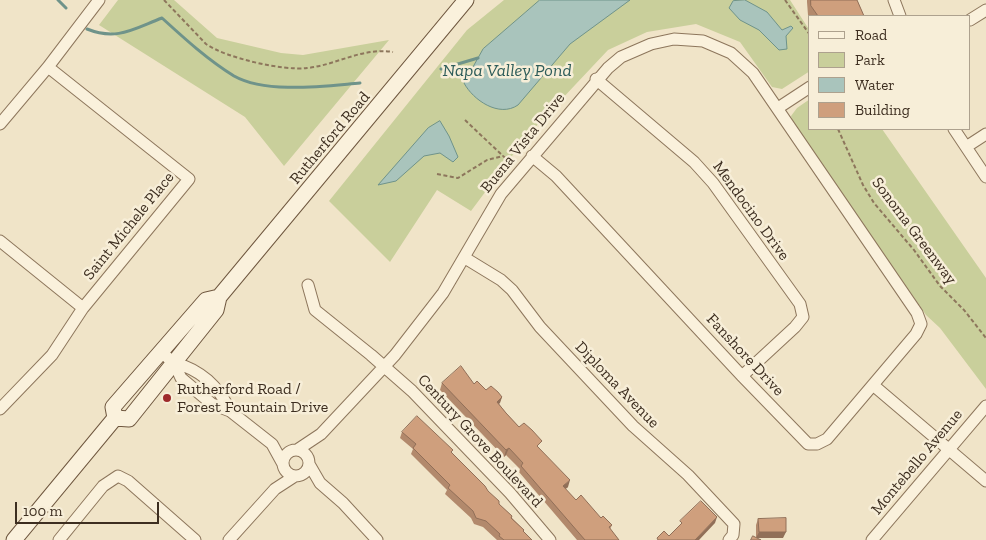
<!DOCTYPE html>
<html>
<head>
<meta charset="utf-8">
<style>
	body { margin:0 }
	#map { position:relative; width:986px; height:540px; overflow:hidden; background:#f0e4c8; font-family:"Zilla Slab",serif }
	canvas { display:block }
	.legend { position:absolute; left:808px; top:15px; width:162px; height:115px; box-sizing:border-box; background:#f7eed8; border:1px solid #ada18e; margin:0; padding:6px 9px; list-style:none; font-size:15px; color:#3d2e20 }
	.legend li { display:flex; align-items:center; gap:10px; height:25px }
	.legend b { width:25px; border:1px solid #ada18e }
	.scale { position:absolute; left:15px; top:502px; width:144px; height:22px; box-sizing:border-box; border:2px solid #3d2e20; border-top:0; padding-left:6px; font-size:15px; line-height:18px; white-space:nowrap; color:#3d2e20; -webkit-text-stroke:4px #f7eed8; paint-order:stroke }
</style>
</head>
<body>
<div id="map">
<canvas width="986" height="540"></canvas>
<ul class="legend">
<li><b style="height:6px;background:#faf1dc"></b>Road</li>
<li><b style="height:14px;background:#c9cf9b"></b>Park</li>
<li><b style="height:14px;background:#a9c4bc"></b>Water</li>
<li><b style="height:14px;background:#cf9f7d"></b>Building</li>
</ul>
<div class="scale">100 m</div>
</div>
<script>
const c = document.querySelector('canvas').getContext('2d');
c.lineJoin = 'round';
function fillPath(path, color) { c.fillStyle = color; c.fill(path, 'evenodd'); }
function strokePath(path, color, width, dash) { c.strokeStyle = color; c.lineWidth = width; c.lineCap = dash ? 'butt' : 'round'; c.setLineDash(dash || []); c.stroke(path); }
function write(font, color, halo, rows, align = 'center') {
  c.font = font + ' "Zilla Slab",serif'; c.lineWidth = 5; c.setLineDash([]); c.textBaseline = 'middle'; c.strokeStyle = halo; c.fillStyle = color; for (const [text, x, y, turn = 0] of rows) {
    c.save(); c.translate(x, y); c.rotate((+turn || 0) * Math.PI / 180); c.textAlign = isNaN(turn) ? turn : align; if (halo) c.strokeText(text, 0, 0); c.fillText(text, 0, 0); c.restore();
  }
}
fillPath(new Path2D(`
	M118 0H174L217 38 281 53 303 55 389 40 284 166 245 117 99 25Z
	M504 0H790L810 31V71L782 89 772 87 740 42 696 24 647 32 608 50 527 136 471 211 437 190 390 262 329 201 467 30Z
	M810 99V129H882L986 278V389L940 328 926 315 792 120 791 116 797 108Z`), '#c9cf9b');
const water = new Path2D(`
	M540 0H630L570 44 518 105C499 118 473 100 464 83L483 49Z
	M745 0 767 12 782 30 791 26 793 28 786 36 787 49 779 50 759 30 740 20 729 8 733 1Z
	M440 121 449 136 458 157 453 162 440 153 424 156 396 181 378 185 428 128Z`);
fillPath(water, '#a9c4bc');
strokePath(water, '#6f938a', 1);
strokePath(new Path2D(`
	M58 0 66 8
	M87 29C117 41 133 29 162 18 185 39 208 60 234 76 266 94 324 86 360 83
	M441 69 478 58`), '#6f938a', 3);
const street = new Path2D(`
	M894 0 900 16
	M970 20 986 10
	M596 79 694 162 713 183 800 304 803 317 795 327 742 376
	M778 108 810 87
	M0 124 48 67 99 0
	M954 129 986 177
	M966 147 986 134
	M0 241 83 308
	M465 258 501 280 512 290 540 327 633 426 688 475 734 524 733 535 729 540
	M308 285 315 310 371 355 412 391 510 493 550 540
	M161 352 174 363 181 378 212 404 230 411 272 444 283 464
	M174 363C200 369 219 387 230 411
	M873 385 986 481
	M0 409 52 355 83 308 189 179 48 67
	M283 463a13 13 0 1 1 26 0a13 13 0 1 1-26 0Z
	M297 450 321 434 395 355 443 293 501 194 608 68 621 57 651 44 674 39 703 41 731 53 753 73 917 313 921 324 916 334 827 439 817 444H808L742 376 556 176 532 156
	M309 464 320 483 343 503 377 540
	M59 540 103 486 118 476 128 481 195 540
	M229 540 275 489 295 476
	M872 540 986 406`);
const secondary = new Path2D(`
	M115 418 129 419 216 310 219 297 466 0
	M115 418 113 407 206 300 219 297
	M14 540 115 418`);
strokePath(street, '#8d765c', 13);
strokePath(secondary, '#6f573f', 17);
strokePath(new Path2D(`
	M164 0 206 44C226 58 283 71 307 68 337 65 362 47 393 52
	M785 0 810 35
	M465 120 503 156
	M838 129 863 185 874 203 914 250 940 286 964 310 986 338
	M437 174 458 178 487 160 503 156 513 164`), '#8d765c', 2, [4, 2.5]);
strokePath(street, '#faf1dc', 11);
strokePath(secondary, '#faf1dc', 15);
fillPath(new Path2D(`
	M807 0H857L864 16H810V18L808 15 807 2Z
	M442 383 474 384 486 390 502 397 499 404 506 413 539 448 568 487 565 489 576 500 601 518 612 525 610 529 619 540H577L519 472 520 469 506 455 504 457 440 390Z
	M402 432 452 453 499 504 512 516V518L524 530 523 532 532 540H497L483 527 474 524 471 518 445 494 447 490 411 454 413 449 400 438Z
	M758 519 783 538H758L756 537V525Z`), '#b2896c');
fillPath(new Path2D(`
	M502 397 500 403 494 408 497 402Z
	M509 448 506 455 504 457 506 450Z
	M570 480 568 487 561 493 563 486Z
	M717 517 715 523 699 540H695Z
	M759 532H786L783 538H756Z`), '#916f58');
const building = new Path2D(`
	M811 0H857L864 16H818L811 6Z
	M461 366 474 384 477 381 486 390 491 386 498 392 502 397 497 402 506 413 519 427 524 423 532 430 542 441 537 446 570 480 563 486 576 500 581 495 601 518 603 516 612 525 609 527 619 540H585L521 466 523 463 509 448 506 450 442 383Z
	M417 416 453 450 451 452 485 486 488 491 499 501V504L512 516 511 518 524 530 523 531 532 540H504L499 536 500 534 486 521 476 518 473 511 448 488 450 485 413 448 416 444 402 432Z
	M701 501 717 517 695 540H658L657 538 664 531 669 536 682 523 680 521Z
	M786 518V532H759L758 519Z
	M753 536 761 540H751Z`);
fillPath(building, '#cf9f7d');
strokePath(building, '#916f58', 1);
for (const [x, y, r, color] of [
	[167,398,5,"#9e2a2b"]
]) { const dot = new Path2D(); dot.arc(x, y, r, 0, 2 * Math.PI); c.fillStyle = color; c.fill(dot); strokePath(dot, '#f7eed8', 2); }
write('16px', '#3d2e20', '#f7eed8', [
	["Rutherford Road",330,138,-50],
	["Buena Vista Drive",523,143,-51],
	["Mendocino Drive",751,211,54],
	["Saint Michele Place",129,226,-51],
	["Sonoma Greenway",914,231,53],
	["Fanshore Drive",745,355,47],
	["Diploma Avenue",617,385,46],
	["Century Grove Boulevard",480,441,47],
	["Montebello Avenue",917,462,-50]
]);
write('16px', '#3d2e20', '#f7eed8', [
	["Rutherford Road /",177,389],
	["Forest Fountain Drive",177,407]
], 'left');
write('italic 18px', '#2f5d5a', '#f7eed8', [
	["Napa Valley Pond",507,71]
]);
</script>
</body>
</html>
